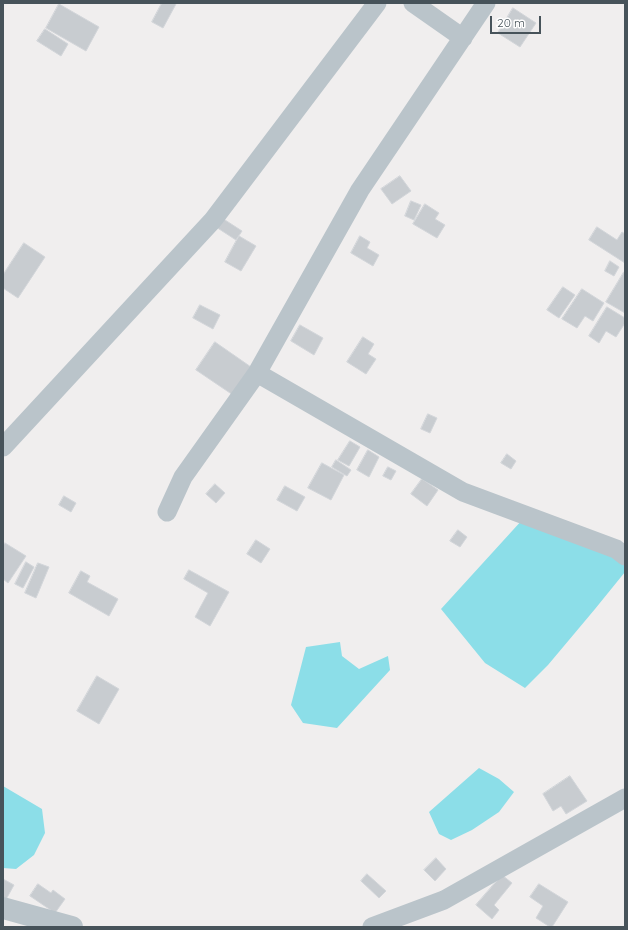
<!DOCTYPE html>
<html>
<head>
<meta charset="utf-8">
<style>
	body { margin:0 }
	#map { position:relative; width:628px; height:930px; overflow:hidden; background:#f0eeee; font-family:Quicksand,sans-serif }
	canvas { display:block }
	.frame { position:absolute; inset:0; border:4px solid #47535a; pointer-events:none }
	.scale { position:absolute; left:490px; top:16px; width:51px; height:18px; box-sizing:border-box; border:2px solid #47535a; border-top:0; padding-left:5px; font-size:12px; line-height:14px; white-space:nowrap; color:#47535a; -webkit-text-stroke:3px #fff; paint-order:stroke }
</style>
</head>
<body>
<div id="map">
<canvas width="628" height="930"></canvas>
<div class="frame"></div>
<div class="scale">20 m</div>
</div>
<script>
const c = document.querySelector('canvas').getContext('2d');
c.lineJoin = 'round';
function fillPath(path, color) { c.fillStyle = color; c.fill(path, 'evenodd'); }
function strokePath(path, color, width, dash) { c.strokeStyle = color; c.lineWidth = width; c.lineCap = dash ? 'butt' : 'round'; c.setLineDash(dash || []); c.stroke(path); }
fillPath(new Path2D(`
	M523 519 593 545 625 563V572L595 609 548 665 525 688 485 663 441 609Z
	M340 642 342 656 359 669 388 656 390 670 337 728 303 723 291 705 306 647Z
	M479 768 499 779 514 792 499 812 472 830 451 840 439 834 429 812Z
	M3 786 42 809 45 833 34 855 16 869 3 868Z`), '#8cdee8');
const building = new Path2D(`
	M162 3H174L176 4 163 28 152 22Z
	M59 4 99 27 86 51 46 28Z
	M513 8 536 23 520 47 498 33Z
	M45 29 68 44 61 56 37 41Z
	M400 176 411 191 392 204 381 189Z
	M411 201 421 205 414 220 405 216Z
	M425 204 439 213 435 219 445 225 437 238 413 224Z
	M222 218 242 231 236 240 216 227Z
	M597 227 617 240 622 232 625 234V263L589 240Z
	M239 236 256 246 241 271 225 262Z
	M360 236 370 242 367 248 379 255 373 266 351 253Z
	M24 243 45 257 18 298 3 288V275Z
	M610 261 619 267 614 276 605 271Z
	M624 272H625V313L606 302Z
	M563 287 575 295 559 318 547 310Z
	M582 289 604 303 593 321 585 316 577 328 562 319Z
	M200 305 220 315 213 329 193 318Z
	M607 307 625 318V323L616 337 606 331 599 343 589 336Z
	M300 325 323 338 314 355 291 341Z
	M363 337 374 344 368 354 376 359 366 374 347 362Z
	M215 342 251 367 233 395 196 370Z
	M428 414 437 418 430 433 421 429Z
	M350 441 360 447 349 466 338 460Z
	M368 450 379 457 369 477 357 470Z
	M507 454 516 461 511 469 501 463Z
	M336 460 351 470 347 476 332 467Z
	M322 463 344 475 331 500 308 488Z
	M388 467 396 471 391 480 383 476Z
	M422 479 438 490 427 506 411 494Z
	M215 484 225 493 216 503 206 494Z
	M285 486 305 497 297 511 277 500Z
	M64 496 76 503 71 512 59 505Z
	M458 530 467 537 460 547 450 541Z
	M256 540 270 549 261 563 247 554Z
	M5 543 26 556 8 583 3 579V546Z
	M26 562 34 567 23 588 15 584Z
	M38 563 49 567 36 598 25 593Z
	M189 570 229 592 210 626 195 617 208 593 184 579Z
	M81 571 90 576 87 582 118 599 109 616 69 593Z
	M97 676 119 689 99 724 77 711Z
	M570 776 587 801 566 814 561 806 553 811 543 794Z
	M436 858 446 869 435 881 424 870Z
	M367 874 386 891 379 898 361 881Z
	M502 875 512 883 494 905 499 910 492 919 476 905Z
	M3 879 14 885 4 903H3Z
	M38 884 51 893 53 890 65 899 55 913 30 896Z
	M539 884 568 902 552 927H550L536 918 543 906 530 897Z`);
fillPath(building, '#c8ccd0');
strokePath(building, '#d2d5d9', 1);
strokePath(new Path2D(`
	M413 3 463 38
	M257 373 463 492 616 549 625 556
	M3 447 213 220 377 3
	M167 512 183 477 257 373 360 190 486 3
	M372 927 444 900 625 798`), '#bac4ca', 19);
strokePath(new Path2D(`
	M3 908 72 927`), '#bac4ca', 22);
</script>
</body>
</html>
